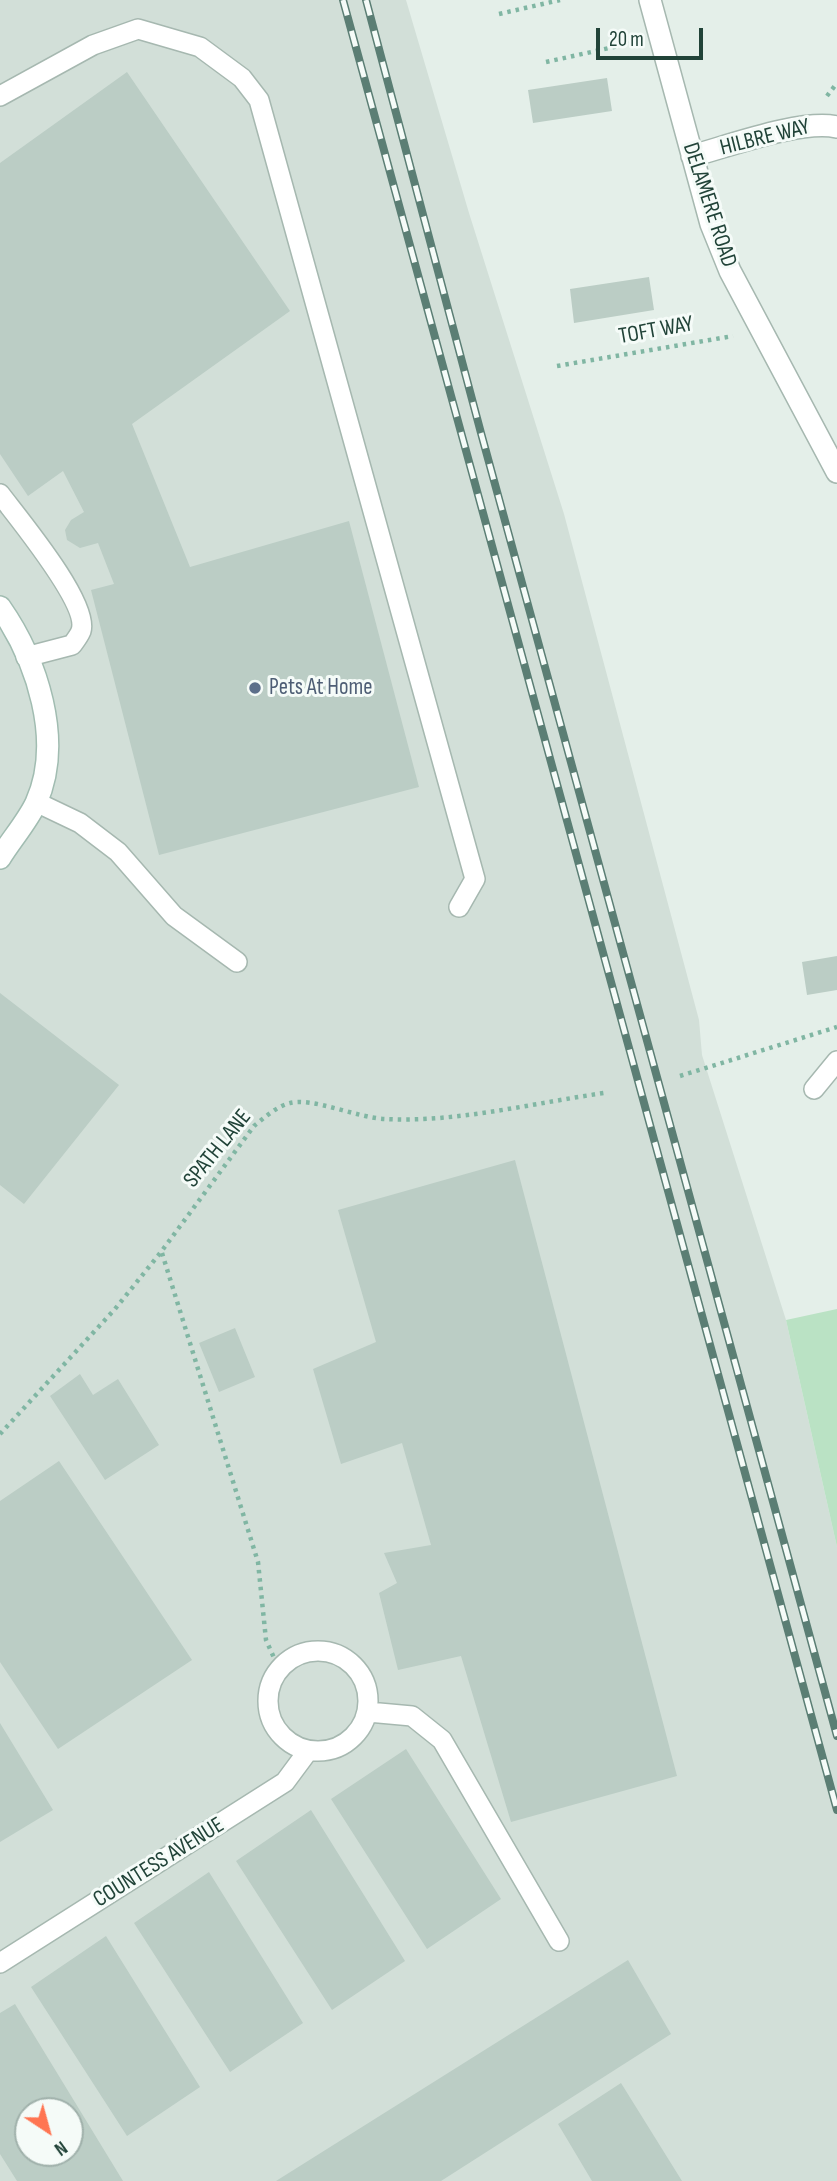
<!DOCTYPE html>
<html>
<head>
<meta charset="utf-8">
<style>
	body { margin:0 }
	#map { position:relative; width:837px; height:2181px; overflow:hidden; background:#e4efe9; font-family:"Sofia Sans Condensed",sans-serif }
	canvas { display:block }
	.north { position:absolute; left:14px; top:2097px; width:70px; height:70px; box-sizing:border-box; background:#f5fbf8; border:2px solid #a0b1ab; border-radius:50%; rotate:144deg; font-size:19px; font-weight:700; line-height:28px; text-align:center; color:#214338 }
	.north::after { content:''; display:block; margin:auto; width:24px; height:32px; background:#ff7552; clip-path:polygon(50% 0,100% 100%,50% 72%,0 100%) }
	.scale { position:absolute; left:596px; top:28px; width:107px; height:32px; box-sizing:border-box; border:4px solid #214338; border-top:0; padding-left:9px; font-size:21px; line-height:24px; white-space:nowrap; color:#214338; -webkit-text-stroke:5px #f5fbf8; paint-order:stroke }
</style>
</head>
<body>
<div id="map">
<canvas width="837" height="2181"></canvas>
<div class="north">N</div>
<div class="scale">20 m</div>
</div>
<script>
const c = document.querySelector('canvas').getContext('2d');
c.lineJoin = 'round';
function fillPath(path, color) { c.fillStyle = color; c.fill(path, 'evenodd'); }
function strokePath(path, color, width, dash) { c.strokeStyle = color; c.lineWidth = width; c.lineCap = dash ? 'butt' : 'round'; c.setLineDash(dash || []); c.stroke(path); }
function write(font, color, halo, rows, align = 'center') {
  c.font = font + ' "Sofia Sans Condensed",sans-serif'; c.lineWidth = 6; c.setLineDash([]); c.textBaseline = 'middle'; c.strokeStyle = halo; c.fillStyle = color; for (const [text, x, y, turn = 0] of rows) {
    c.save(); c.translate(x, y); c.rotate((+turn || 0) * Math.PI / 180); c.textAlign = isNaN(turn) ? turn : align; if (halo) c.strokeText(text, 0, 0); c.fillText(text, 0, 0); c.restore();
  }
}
fillPath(new Path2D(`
	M0 0H406L469 213 564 514 699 1020 702 1055 786 1320 837 1547V2181H0ZM28 2111H70V2153H28Z`), '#d2dfd8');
fillPath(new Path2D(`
	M837 1309V1547L786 1320Z`), '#bae2c4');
fillPath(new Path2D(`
	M127 72 290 311 132 424 190 567 349 521 419 787 159 855 91 590 114 584 98 543 80 548 67 540 65 530 71 520 84 512 63 471 28 496 0 454V163Z
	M607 78 612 111 533 123 528 90Z
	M649 277 654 310 574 323 570 289Z
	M837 956V990L807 995 802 962Z
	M0 993 119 1085 24 1204 0 1185Z
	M515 1160 677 1776 511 1822 461 1656 398 1670 379 1593 397 1583 384 1553 431 1545 402 1443 341 1464 313 1369 376 1342 338 1210Z
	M235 1328 255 1377 219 1392 199 1343Z
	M80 1374 93 1395 118 1379 159 1445 105 1480 50 1396Z
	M59 1461 192 1660 58 1749 0 1662V1501Z
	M0 1723 53 1810 0 1842Z
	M406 1749 501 1899 427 1949 331 1799Z
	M311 1810 405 1961 332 2010 236 1861Z
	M209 1872 303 2023 230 2072 134 1923Z
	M106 1936 200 2087 127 2136 31 1987Z
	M628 1960 671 2034 441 2181H276Z
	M15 2004 123 2181H17L0 2154V2013ZM28 2111H70V2153H28Z
	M621 2083 682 2181H592L558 2124Z`), '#bbcdc5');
const lane = new Path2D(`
	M0 96 93 45 138 29 200 47 242 78 259 100 475 879 459 907
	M0 494C18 518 90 604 81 631 79 636 75 641 72 645L26 657
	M36 802 80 823 118 852 174 916 237 962
	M814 1089 837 1061
	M268 1701a50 50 0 1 1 100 0a50 50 0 1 1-100 0Z
	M368 1712 412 1716 442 1740 559 1941
	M0 1963 285 1782 308 1751`);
const street = new Path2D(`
	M650 0 711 224 730 271 837 472
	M692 156C729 146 802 119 837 127`);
const secondary = new Path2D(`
	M0 607C37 660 64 741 36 803 27 822 11 840 0 858`);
strokePath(lane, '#a6b8b0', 22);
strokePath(street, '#a6b8b0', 24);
strokePath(secondary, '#a1bcb1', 24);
strokePath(new Path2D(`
	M499 14 560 0
	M546 62 632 43
	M827 96 837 83
	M557 366 733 336
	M680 1076 837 1027
	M162 1253 258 1562 266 1640 279 1669
	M0 1434 115 1309 161 1252 254 1126C264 1118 277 1106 290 1103 312 1097 358 1118 385 1119 454 1123 534 1103 604 1093`), '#80b6a3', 4.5, [3.5, 5]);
strokePath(lane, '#fff', 19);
strokePath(street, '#fff', 21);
strokePath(secondary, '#fff', 21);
const rail = new Path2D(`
	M343 0 837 1810
	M366 0 481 433 837 1736`);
strokePath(rail, '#5b7e74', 8);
strokePath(rail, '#f5fbf8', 5, [16]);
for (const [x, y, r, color] of [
	[255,688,7,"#5c6f8a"]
]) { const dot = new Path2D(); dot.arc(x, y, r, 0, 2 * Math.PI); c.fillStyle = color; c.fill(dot); strokePath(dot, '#f5fbf8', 2.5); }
write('23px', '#214338', '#f5fbf8', [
	["HILBRE WAY",765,138,-14],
	["DELAMERE ROAD",709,205,72],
	["TOFT WAY",656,331,-10],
	["SPATH LANE",218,1149,-51],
	["COUNTESS AVENUE",159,1863,-32]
]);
write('23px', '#4e5e75', '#f5fbf8', [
	["Pets At Home",269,688]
], 'left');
</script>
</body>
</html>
